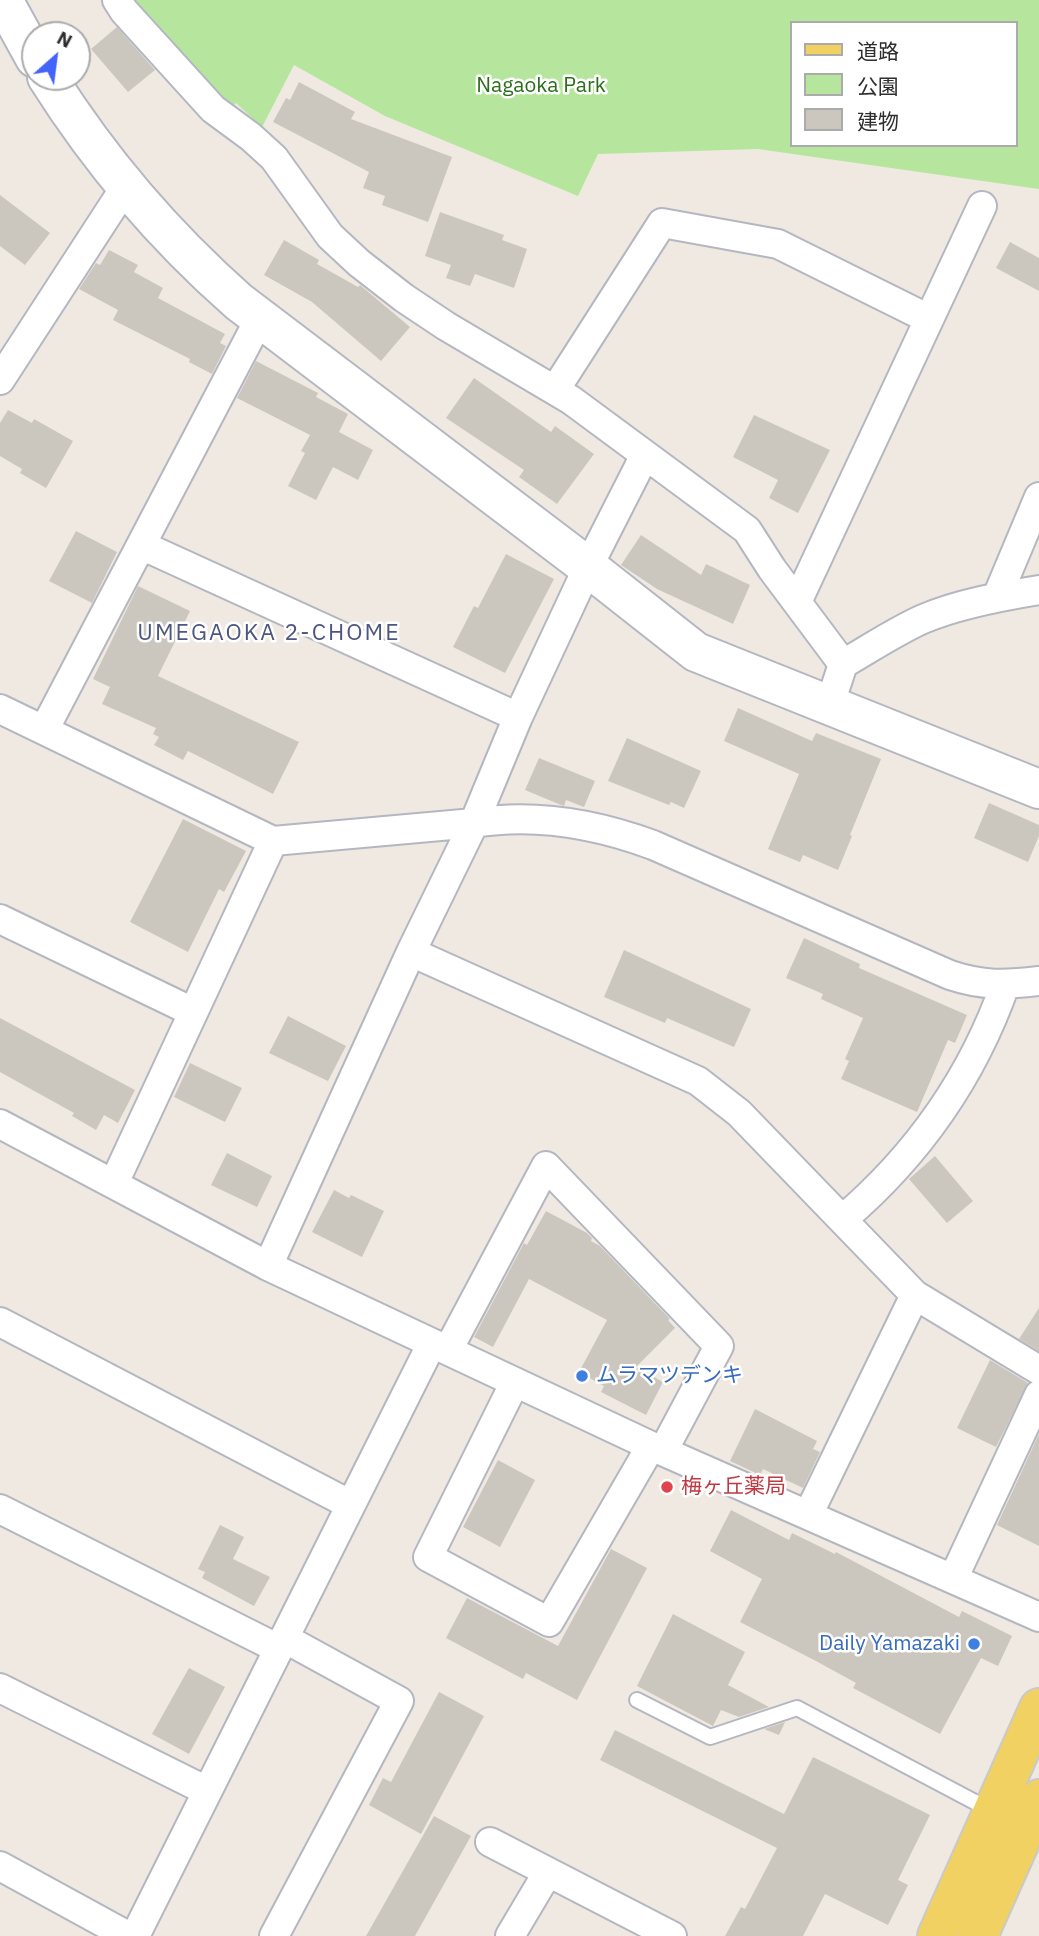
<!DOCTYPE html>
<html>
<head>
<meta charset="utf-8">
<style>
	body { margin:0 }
	#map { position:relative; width:1039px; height:1936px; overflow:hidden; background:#efe9e1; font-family:"IBM Plex Sans","Noto Sans JP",sans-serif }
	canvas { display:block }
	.legend { position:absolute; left:790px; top:21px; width:228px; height:126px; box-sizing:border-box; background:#fff; border:2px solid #ababab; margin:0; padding:9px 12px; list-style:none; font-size:21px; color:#2e2e2e }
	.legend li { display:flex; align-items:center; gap:14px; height:35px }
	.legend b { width:35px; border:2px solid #ababab }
	.north { position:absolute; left:21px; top:21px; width:70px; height:70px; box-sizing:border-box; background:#fff; border:2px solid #ababab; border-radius:50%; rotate:28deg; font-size:19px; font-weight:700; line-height:28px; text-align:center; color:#2e2e2e }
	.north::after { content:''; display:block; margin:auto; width:24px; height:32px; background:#4264fb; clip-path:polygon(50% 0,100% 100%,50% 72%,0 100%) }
</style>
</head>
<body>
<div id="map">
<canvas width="1039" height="1936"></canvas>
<ul class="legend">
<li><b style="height:9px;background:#f2d163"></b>道路</li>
<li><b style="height:19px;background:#b6e59e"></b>公園</li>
<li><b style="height:19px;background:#cbc7bf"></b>建物</li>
</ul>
<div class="north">N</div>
</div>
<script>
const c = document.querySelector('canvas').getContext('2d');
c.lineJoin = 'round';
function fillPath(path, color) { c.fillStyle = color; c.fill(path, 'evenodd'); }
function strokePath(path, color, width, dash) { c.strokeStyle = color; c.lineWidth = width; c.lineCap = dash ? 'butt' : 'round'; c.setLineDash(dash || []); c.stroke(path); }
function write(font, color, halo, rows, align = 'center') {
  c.font = font + ' "IBM Plex Sans","Noto Sans JP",sans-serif'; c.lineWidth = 5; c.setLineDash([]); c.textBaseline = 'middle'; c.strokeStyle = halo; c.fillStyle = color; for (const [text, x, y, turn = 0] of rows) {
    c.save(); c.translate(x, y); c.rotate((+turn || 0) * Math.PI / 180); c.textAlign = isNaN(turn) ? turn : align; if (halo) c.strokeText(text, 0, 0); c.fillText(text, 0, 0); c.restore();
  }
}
fillPath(new Path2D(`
	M132 0H1039V189L758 149 598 154 578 196 385 116 294 65 262 127 236 103 231 107ZM792 23H1016V145H792Z`), '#b6e59e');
fillPath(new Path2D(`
	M117 27 155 70 128 92 91 49Z
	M299 82 355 112 351 119 452 157 428 222 382 205 385 196 363 188 369 172 273 122 286 98 290 100Z
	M0 195 50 233 25 265 0 246Z
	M440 212 504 235 502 240 527 249 514 288 475 274 470 286 446 278 451 265 425 256Z
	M284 240 319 260 317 264 358 287 360 285 410 327 381 361 312 302 264 275Z
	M1010 242 1039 258V291L996 268Z
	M109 250 138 265 134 272 163 288 158 298 225 334 220 343 226 346 212 374 189 362 190 359 113 320 118 310 79 289 96 263 100 265Z
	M256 361 318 393 316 397 348 414 339 432 373 450 358 480 333 467 316 500 288 486 305 453 301 451 310 435 237 398Z
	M474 378 551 432 555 426 594 454 557 504 519 477 524 470 446 418Z
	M8 410 32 423 34 419 73 441 46 488 20 473 22 469 0 456V423Z
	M754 415 830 450 798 513 769 498 778 480 733 457Z
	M76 531 117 552 92 603 49 581Z
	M641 535 701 575 706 564 750 585 733 624 657 589 621 565Z
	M506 554 554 579 505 673 453 647 474 606 478 608Z
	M138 586 190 611 158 676 299 742 273 794 188 751 183 760 154 745 159 737 153 734 156 728 102 704 110 687 93 679Z
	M738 708 812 741 816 733 881 759 850 835 852 836 838 870 803 855 800 862 768 849 799 774 724 741Z
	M627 738 701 771 684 808 671 802 669 805 608 781Z
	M539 758 595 781 584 807 566 800 564 806 561 805 525 790Z
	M989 803 1039 825V836L1028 862 974 838Z
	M183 819 246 851 224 892 219 889 188 952 130 922Z
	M804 938 860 964 859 968 967 1015 955 1043 948 1040 917 1112 841 1079 849 1061 845 1059 863 1018 821 999 823 994 786 978Z
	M624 950 751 1009 734 1047 667 1018 665 1023 604 997Z
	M288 1016 346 1046 328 1081 269 1053Z
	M0 1018 135 1090 118 1123 104 1115 96 1130 72 1116 74 1113 0 1072Z
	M190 1063 242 1088 225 1122 174 1097Z
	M227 1153 272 1176 257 1207 211 1185Z
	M935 1156 973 1201 947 1223 909 1179Z
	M334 1190 349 1198 351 1195 384 1211 362 1257 312 1232Z
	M546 1211 587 1233 592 1238 591 1241 600 1246 670 1319 668 1320 675 1328 636 1367 663 1382 646 1415 601 1392 604 1386 579 1372 607 1320 529 1279 493 1347 474 1337 524 1243 527 1245Z
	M1039 1308V1351L1019 1339Z
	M990 1360 1028 1383 996 1447 957 1428Z
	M755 1409 817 1441 813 1449 820 1452 803 1488 763 1469 760 1475 730 1461Z
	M1039 1434V1546L997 1525Z
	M498 1460 535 1480 500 1547 463 1527Z
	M731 1510 789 1540 792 1533 835 1554 836 1552 959 1617 962 1611 1012 1636 998 1666 981 1658 940 1734 853 1688 856 1683 816 1661 740 1622 762 1579 710 1551Z
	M220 1525 244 1537 233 1559 270 1577 254 1606 202 1578 205 1572 198 1569Z
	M611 1549 647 1568 577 1700 526 1673 523 1679 446 1638 467 1598 558 1646Z
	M673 1614 745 1652 728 1685 769 1707 739 1717 721 1710 713 1726 637 1686Z
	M189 1668 225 1687 189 1754 152 1734Z
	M439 1692 484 1716 421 1834 369 1805 383 1778 391 1782Z
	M785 1722 779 1735 764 1729Z
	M615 1730 784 1814 813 1757 930 1815 898 1880 908 1885 888 1925 825 1894 803 1936H725L741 1907 745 1909 777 1848 600 1760Z
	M434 1816 471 1836 415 1936H366Z`), '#cbc7bf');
const lane = new Path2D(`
	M637 1700 710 1737 797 1708 990 1810`);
const street = new Path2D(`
	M117 0 124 11 213 109 251 137 274 158 330 236 359 263 404 298 446 326 571 400 747 530 772 569 843 664
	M0 380 126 186
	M555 390 662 223 778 244 929 319
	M141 545 518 717
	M997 597 1039 497
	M797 602 982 206
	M829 707 843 664C869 649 896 631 923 619 958 604 1002 596 1039 590
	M0 709 273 841 474 823C535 813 596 824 653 845L950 975C983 986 1005 985 1039 981
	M44 730 259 320
	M0 919 193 1012
	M411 952 698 1081 739 1113 915 1295 1039 1370
	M0 1124 268 1266 651 1446 1039 1617
	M114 1183 273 841
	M843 1219C918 1155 972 1078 1005 985
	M268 1266 411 952 474 823 518 717 588 567 645 455
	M0 1322 351 1505
	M448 1350 546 1166 719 1346 663 1451
	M515 1382 428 1557 549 1622 651 1446
	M0 1509 279 1649
	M808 1515 915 1295
	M953 1579 1039 1395
	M0 1688 207 1791
	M490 1842 672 1936
	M0 1866 128 1936
	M135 1936 432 1343
	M274 1936 399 1701 284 1638
	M510 1936 548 1872`);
const secondary = new Path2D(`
	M3 0 35 58
	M47 77C100 161 164 236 239 302L588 567 696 652 1039 789`);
const primary = new Path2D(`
	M937 1936 1039 1708
	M978 1936 1039 1799`);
strokePath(lane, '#b4b7c1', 18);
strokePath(street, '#b4b7c1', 32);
strokePath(secondary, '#b4b7c1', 42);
strokePath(primary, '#c9c9c9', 42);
strokePath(lane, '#fff', 14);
strokePath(street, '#fff', 28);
strokePath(secondary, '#fff', 38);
strokePath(primary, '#f2d163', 38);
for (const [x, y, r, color] of [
	[582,1376,7,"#3f7fe0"],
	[667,1487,7,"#e0444e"],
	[974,1644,7,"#3f7fe0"]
]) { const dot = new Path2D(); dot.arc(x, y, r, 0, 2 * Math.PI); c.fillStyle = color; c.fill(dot); strokePath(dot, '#fff', 2.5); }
write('21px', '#2c6e1b', '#fff', [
	["Nagaoka Park",541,86]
]);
write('21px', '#366cbe', '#fff', [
	["ムラマツデンキ",596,1376],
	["Daily Yamazaki",960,1644,"right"]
], 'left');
write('21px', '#be3a42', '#fff', [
	["梅ヶ丘薬局",681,1487]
], 'left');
c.letterSpacing = '2px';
write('23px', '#4d5680', '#fff', [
	["UMEGAOKA 2-CHOME",269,633]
]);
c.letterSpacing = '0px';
</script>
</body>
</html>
